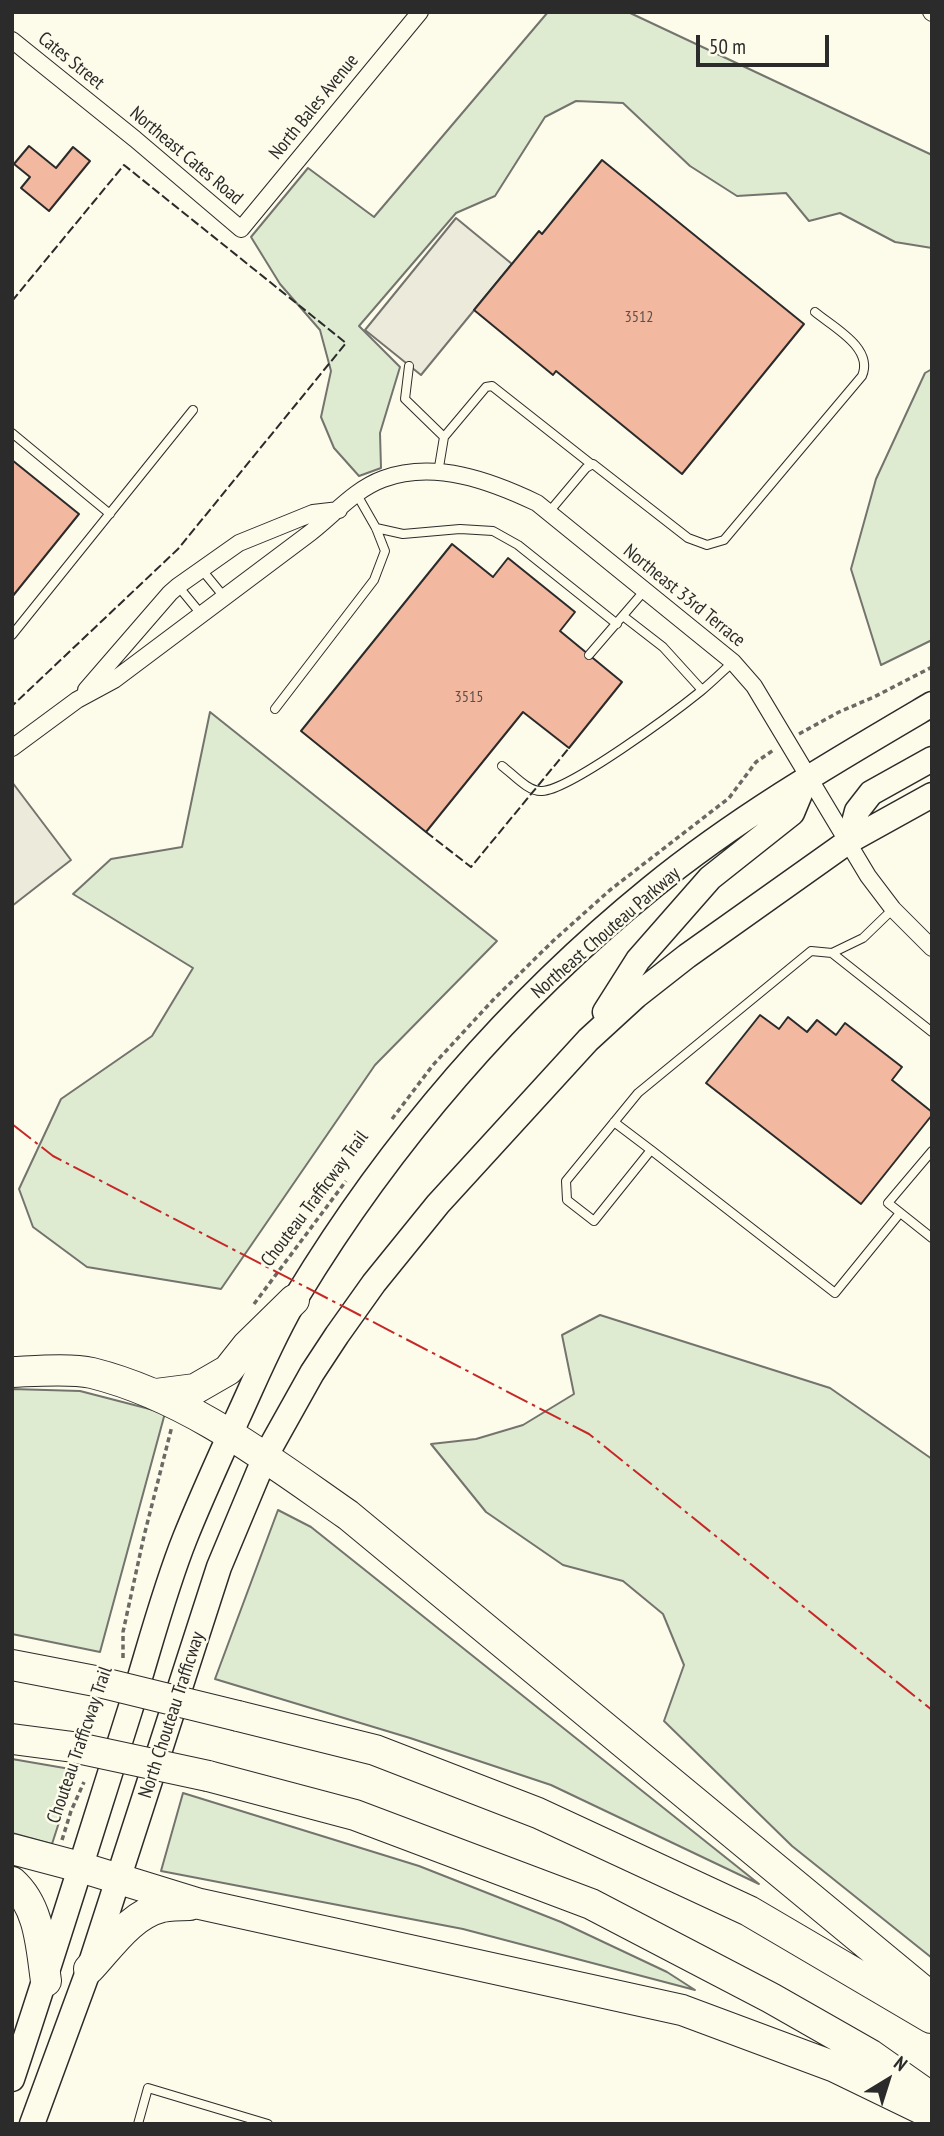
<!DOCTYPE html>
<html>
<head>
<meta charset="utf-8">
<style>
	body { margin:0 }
	#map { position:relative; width:944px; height:2136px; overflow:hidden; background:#fdfbea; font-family:"PT Sans Narrow",sans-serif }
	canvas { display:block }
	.frame { position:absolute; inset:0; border:14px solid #2b2b2b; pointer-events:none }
	.north { position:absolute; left:853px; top:2045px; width:70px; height:70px; -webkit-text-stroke:5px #fdfbea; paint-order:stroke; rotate:38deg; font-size:19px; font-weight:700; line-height:28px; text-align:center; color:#2b2b2b }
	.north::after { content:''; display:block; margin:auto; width:24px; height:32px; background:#2b2b2b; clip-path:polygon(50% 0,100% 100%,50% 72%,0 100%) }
	.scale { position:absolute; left:696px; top:35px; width:133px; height:32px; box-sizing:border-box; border:4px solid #2b2b2b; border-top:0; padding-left:9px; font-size:21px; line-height:24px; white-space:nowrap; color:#2b2b2b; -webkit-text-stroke:5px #fdfbea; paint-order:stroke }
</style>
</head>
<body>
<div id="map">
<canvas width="944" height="2136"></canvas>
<div class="frame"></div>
<div class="north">N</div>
<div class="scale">50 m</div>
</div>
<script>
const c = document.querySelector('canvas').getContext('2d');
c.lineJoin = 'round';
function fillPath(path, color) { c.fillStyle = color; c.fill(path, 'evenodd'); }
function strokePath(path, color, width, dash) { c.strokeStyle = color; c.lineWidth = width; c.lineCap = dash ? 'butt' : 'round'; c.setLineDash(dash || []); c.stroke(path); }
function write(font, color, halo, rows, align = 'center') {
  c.font = font + ' "PT Sans Narrow",sans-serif'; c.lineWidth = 5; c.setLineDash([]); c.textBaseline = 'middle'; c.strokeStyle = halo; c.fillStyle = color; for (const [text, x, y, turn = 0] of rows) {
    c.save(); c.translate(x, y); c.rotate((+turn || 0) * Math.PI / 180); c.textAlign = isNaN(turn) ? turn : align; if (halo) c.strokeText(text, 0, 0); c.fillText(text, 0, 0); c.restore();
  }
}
const green = new Path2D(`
	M548 12H628L932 155V248L895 242 840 213 809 221 786 193 737 196 690 166 623 103 576 101 545 117 495 196 456 213 359 326 400 367 380 433 381 468 359 476 334 448 321 417 331 371 320 330 280 284 251 237 308 168 374 217Z
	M932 369V640L881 665 851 569 876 479 925 373Z
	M210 712 497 941 375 1065 221 1289 87 1267 33 1227 19 1189 61 1099 152 1036 193 968 73 894 111 859 182 847Z
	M600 1315 830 1388 932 1459V1958L792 1846 664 1721 684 1665 663 1614 623 1581 563 1565 486 1512 431 1444 476 1439 523 1425 574 1394 562 1335Z
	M12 1389 80 1391 165 1413 100 1652 12 1634Z
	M278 1510 311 1527 759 1884 551 1785 410 1738 215 1679Z
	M12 1759 76 1770 52 1844 12 1833Z
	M183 1793 419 1866 561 1922 667 1972 695 1990 463 1929 161 1871Z`);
fillPath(green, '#deebd1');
strokePath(green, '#74746e', 2);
const parking = new Path2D(`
	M456 218 512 264 421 375 365 330Z
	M12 782 71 860 12 906Z`);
fillPath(parking, '#eceadb');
strokePath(parking, '#74746e', 2);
const building = new Path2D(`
	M29 146 56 168 73 147 90 161 49 211 21 188 30 177 14 164Z
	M602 160 804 324 682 474 556 371 553 375 474 310 539 231 542 234Z
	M12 460 79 514 12 597Z
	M452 544 493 577 508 558 575 612 560 631 622 682 569 748 523 712 426 832 301 731Z
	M760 1015 779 1029 788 1017 807 1032 817 1020 836 1035 845 1023 902 1067 892 1080 932 1112V1115L861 1204 706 1083Z`);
fillPath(building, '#f2b8a0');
strokePath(building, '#2b2b2b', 2);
const lane = new Path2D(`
	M409 366 405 399 444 437
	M12 433 110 514
	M438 473 444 437 486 387 492 386 591 464
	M549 512 586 468 593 464 688 538 707 545 724 540 862 376C874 348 833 327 815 312
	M376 528 403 534 460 529 493 531 518 545 617 624
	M202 570 225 598
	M178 586 201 614
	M623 616 663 647 702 690
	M12 635 193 410
	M589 655 645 590
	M275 709 374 580 385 551 376 528 356 493
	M502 766C513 774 528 792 542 791 570 790 675 712 701 691 712 682 723 671 733 662
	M893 909 863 938 832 953 932 1032
	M832 953 811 951 638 1093 566 1181 567 1200 594 1221 651 1150 835 1293 900 1213
	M614 1122 651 1150
	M932 1151 888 1203 932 1238
	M138 2124 148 2088 268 2124`);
const street = new Path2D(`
	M931 12 932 13
	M12 40 135 139 241 229 420 12
	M86 690 170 593 178 586 239 543 313 513 339 510
	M12 748 77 700 114 680C178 632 242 584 306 536 332 517 353 490 383 479 435 460 491 481 537 503L733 662 754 686 868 876 893 909 932 948`);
const primary = new Path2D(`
	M849 841 857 811 871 793 932 759
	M605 1012 638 960 710 878 792 813 807 777
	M12 2079C53 1956 91 1833 130 1710 148 1653 163 1593 185 1538 201 1498 219 1459 237 1419 256 1378 274 1334 297 1296 390 1142 512 1001 651 888 738 817 835 761 932 704
	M32 2124 89 1969 219 1567 265 1457 312 1373 337 1335 374 1283 438 1204 588 1040 636 996 687 956 849 841 932 795`);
const highway = new Path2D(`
	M12 1372C36 1371 70 1368 92 1373 188 1397 269 1460 348 1515L932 1998
	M156 1394 195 1389 228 1370 247 1346 294 1300
	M12 1665 95 1681
	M238 1716 375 1750 538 1813 749 1911 931 2018
	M12 1739 73 1747
	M208 1776 355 1815 591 1904 771 1998 871 2055 932 2098
	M12 1849 80 1867 200 1904 682 2010 835 2067 932 2114
	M12 1882C40 1907 41 1947 46 1981
	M89 1969C110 1947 130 1915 162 1907 171 1905 181 1905 190 1905`);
strokePath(lane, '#2b2b2b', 10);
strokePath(street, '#2b2b2b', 18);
strokePath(primary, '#2b2b2b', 27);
strokePath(highway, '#2b2b2b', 32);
strokePath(new Path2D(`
	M799 734 839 712 874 697 932 667
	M392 1119 433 1065 493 1000 553 941 610 890 729 798 756 762 775 749
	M254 1304 346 1181
	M123 1658V1632L144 1536 172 1426
	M62 1840 71 1811 84 1782`), '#6a6964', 3.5, [5, 3.5]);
strokePath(lane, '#fdfbea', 8);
strokePath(street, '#fdfbea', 16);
strokePath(primary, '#fdfbea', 24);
strokePath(highway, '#fdfbea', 30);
const highwayBridge = new Path2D(`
	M95 1681 238 1716
	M73 1747 208 1776`);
strokePath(highwayBridge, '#2b2b2b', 32, []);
strokePath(highwayBridge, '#fdfbea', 30);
strokePath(new Path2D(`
	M12 301 124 165 346 343 178 549 12 706
	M426 832 471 867 569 748`), '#2b2b2b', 2, [9, 3.5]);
strokePath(new Path2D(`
	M12 1124 53 1156 589 1434 932 1710`), '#c62828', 2, [24, 5, 3.5, 5]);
write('16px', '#5d4e48', null, [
	["3512",639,317],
	["3515",469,697]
]);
write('19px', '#2b2b2b', '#fdfbea', [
	["Cates Street",71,61,39],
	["North Bales Avenue",314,107,-51],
	["Northeast Cates Road",186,156,40],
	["Northeast 33rd Terrace",684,596,39],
	["Northeast Chouteau Parkway",606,933,-41],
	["Chouteau Trafficway Trail",315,1199,-53],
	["North Chouteau Trafficway",172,1715,-72],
	["Chouteau Trafficway Trail",80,1745,-71]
]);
</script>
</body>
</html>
